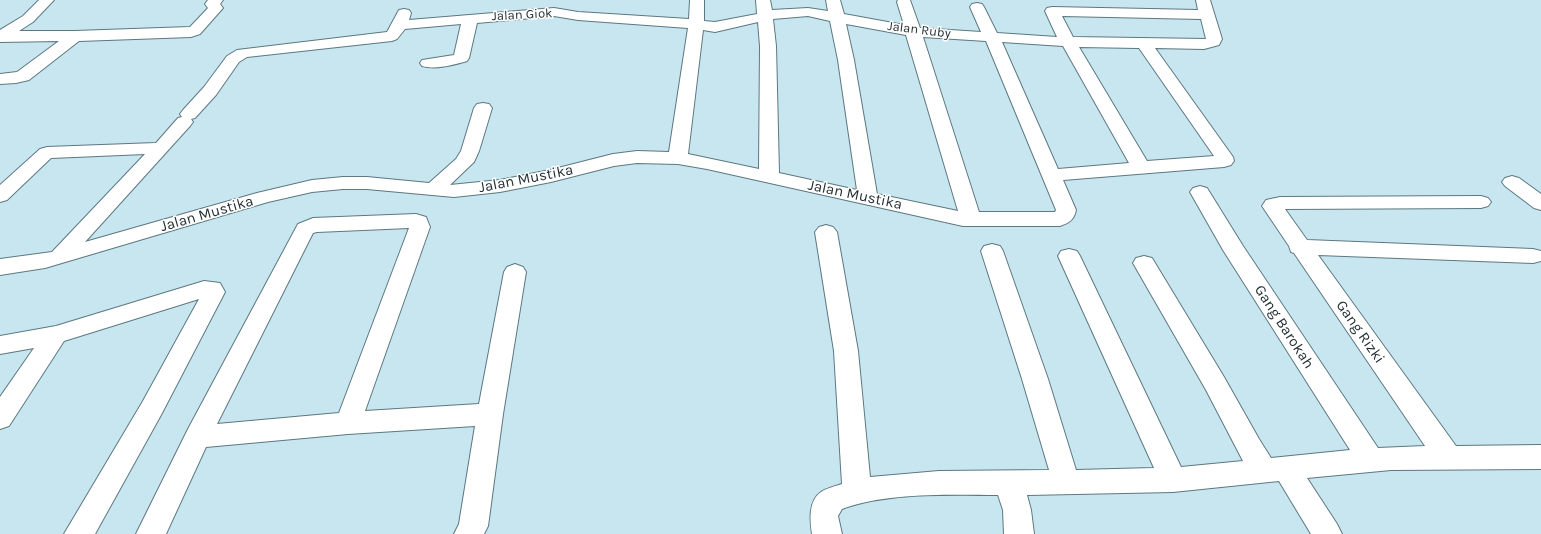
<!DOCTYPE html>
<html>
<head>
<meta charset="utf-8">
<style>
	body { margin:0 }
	canvas { display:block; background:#c7e6ef }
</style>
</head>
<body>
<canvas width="1541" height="534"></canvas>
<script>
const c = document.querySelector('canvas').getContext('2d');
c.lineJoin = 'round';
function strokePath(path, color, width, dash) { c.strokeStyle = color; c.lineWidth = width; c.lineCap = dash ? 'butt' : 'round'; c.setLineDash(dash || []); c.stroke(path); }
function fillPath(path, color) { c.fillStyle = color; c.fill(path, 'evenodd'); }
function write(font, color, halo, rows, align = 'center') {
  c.font = font + ' Karla,sans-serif'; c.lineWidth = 3; c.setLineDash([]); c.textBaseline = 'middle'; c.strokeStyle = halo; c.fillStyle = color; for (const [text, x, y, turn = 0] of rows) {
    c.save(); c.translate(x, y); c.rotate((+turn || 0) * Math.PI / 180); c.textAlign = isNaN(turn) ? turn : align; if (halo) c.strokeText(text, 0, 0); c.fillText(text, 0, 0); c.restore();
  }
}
const street = new Path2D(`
	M39 0H54L33 22 19 31H75L190 27 208 8 205 4 208 0H223L220 4 223 8 200 34 191 37 79 41 29 80 16 83 0 84V74L17 72 59 41 0 42V30L23 16Z
	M690 0H704V21L715 22 757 14 756 0H770L772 10 808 8 828 11 826 0H840L844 14 904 25 897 2 898 0H910L920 28 981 32 970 7 972 4 977 3 982 4 984 7 997 33 1057 37 1045 11 1047 8 1052 7 1198 10 1196 0H1210L1222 39 1219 45 1204 49 1155 48 1233 157 1234 161 1231 165 1224 167 1063 180 1076 210C1074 220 1069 223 1060 226H963L707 169 678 164 637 163 614 166 551 182 500 192 454 197 367 189H343L312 192 268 202 45 268 0 275V259L52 252 145 154 51 158 7 200 0 202V185L40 149 47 147 156 143 178 118 182 117 180 114 183 110 204 87 227 56 237 50 387 32 399 10 404 9 409 10 411 13 409 20 554 8 578 12 689 19ZM554 16 578 20 688 28 669 152 637 151 613 154 550 170 500 180 450 185 474 162 479 151 492 108 489 104 483 103 477 104 474 108 461 151 456 159 429 183 367 177H343L312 180 257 193 85 242 190 126 193 122 191 119 195 118 216 95 239 62 247 57 392 41 397 39 405 29 461 24 454 55 422 60 420 63 422 66C436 70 453 65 467 61L469 58 477 23ZM808 16 830 21 838 60 857 190 779 173 776 46 773 19ZM1062 16 1201 19 1206 39 1073 37ZM758 22 760 46 759 169 688 154 703 30 715 32ZM846 24 906 35 958 211 877 194 854 60ZM923 37 986 41 1056 210 1055 212H979ZM1002 42 1063 46 1129 163 1058 169ZM1079 47 1139 48 1214 156 1147 161Z
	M1512 176 1519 178 1541 194V210L1534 208 1505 186 1502 182 1505 178Z
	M1200 186 1207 188 1243 246 1378 448 1425 446 1294 253 1291 252 1289 246 1262 206 1266 200 1280 197 1481 196 1488 198 1491 202 1488 206 1481 208 1285 209 1307 240 1533 249 1541 251V261L1533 263 1318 255 1456 446 1541 445V469L1391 470 1307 478 1337 524 1342 534H1311L1279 481 1173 492 1027 495 1031 510 1034 534H1004L1003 510 998 495C950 495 888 492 842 509L838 516 842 534H812C810 521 808 501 821 492 827 488 836 486 842 484L834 351 815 232 819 227 826 225 833 227 837 232 858 351 870 477 939 471 1049 470 1022 379 981 251 984 246 992 244 1000 246 1003 251 1048 379 1076 470 1154 468 1058 256 1061 251 1069 249 1077 251 1080 256 1181 467 1243 461 1206 390 1133 263 1136 258 1144 256 1152 258 1224 377 1259 439 1271 458 1350 450 1223 250 1190 192 1193 188Z
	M416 214 426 217 430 227 365 411 479 404 504 272 507 267 515 264 523 267 526 272 503 414 488 526 484 534H454L459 524 475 426 348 434 206 447 166 534H136L188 429 298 224 313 218ZM409 228 339 413 217 424 313 233 317 232Z
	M204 281 220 283 225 292 161 415 95 534H64L143 401 199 299 64 341 9 426 0 429V397L34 348 0 354V336L56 326Z`);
strokePath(street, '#5c7880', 2);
fillPath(street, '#fff');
write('13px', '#232f32', '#fff', [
	["Jalan Giok",522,15,-3],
	["Jalan Ruby",919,30,7]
]);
write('15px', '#232f32', '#fff', [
	["Jalan Mustika",526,179,-11],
	["Jalan Mustika",855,195,12],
	["Jalan Mustika",207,214,-16],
	["Gang Barokah",1284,327,57],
	["Gang Rizki",1360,332,55]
]);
</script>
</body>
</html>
